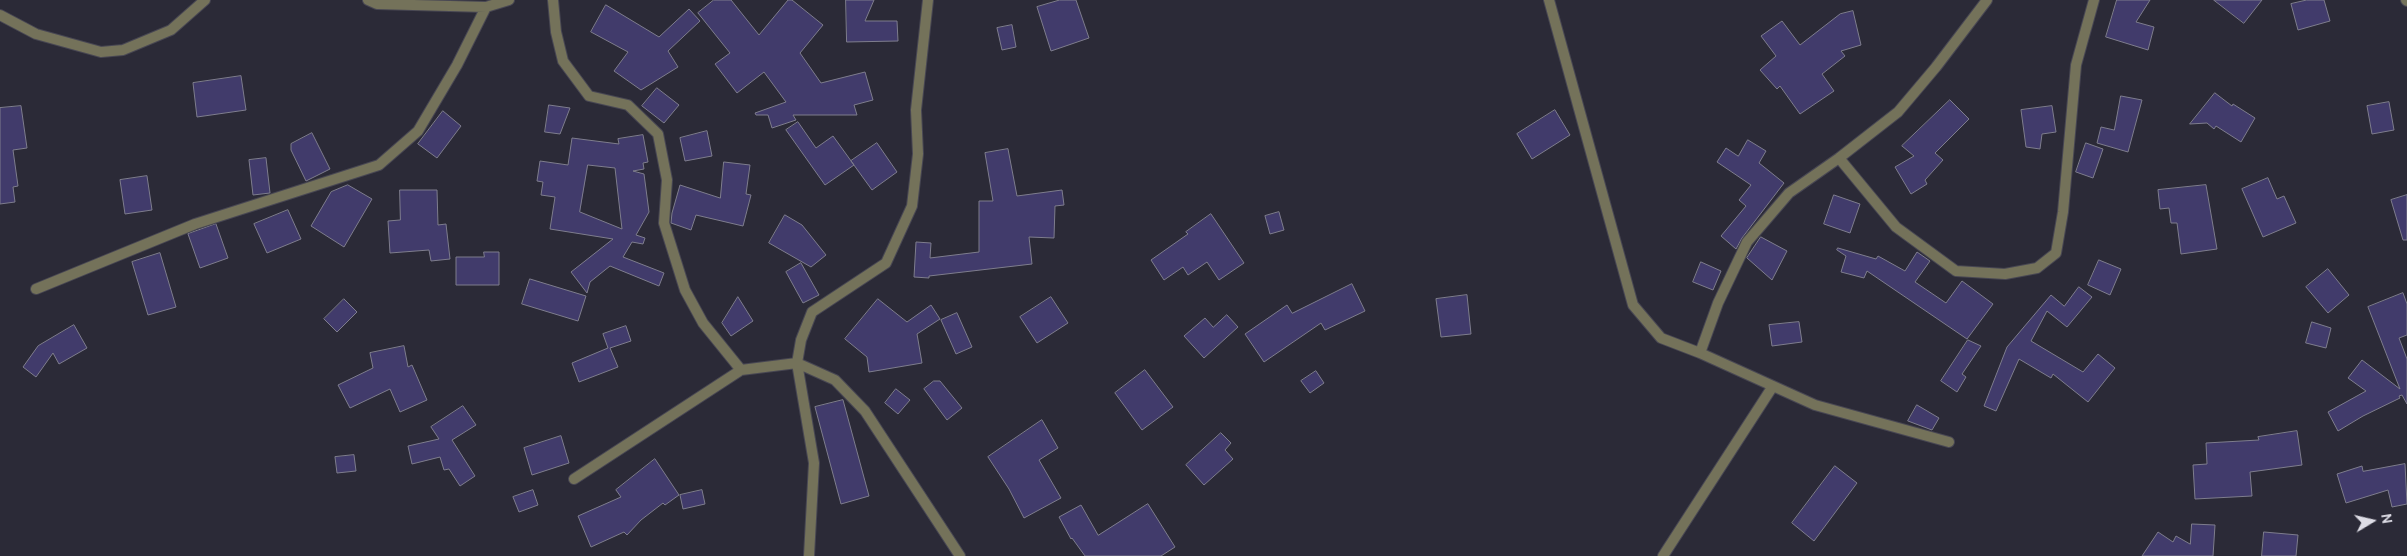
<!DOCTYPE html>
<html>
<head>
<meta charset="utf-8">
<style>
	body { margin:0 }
	#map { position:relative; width:2407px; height:556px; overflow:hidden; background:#2b2a37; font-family:Cabin,sans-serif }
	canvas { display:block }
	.north { position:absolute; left:2347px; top:496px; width:50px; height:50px; -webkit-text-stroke:4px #2b2a37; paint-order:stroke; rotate:81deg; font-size:14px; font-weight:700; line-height:20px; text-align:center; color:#dedde6 }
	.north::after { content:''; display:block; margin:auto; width:18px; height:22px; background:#dedde6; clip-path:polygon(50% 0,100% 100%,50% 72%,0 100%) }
</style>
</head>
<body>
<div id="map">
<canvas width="2407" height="556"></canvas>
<div class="north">N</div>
</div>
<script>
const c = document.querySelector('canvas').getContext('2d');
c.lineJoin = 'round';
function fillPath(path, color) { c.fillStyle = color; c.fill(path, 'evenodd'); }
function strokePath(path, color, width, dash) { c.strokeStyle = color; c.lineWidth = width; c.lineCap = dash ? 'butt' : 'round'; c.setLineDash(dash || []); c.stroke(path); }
const building = new Path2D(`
	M714 0H731L759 35 788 0H792L823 25 800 53 821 83 865 72 873 100 854 105 857 115H793L796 120 772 128 768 115H756L755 113 786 102 764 72 737 93 715 64 730 53 698 13Z
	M846 0H874L865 21H897L898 41 847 42Z
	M1060 0H1076L1089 38 1051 51 1037 7Z
	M2117 0H2150L2136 22 2154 27 2148 50 2106 37Z
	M2214 0H2262L2244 23Z
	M2307 0H2324L2330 21 2298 30 2291 4Z
	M606 5 659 37 689 9 700 21 668 51 678 67 641 90 614 71 628 52 591 32Z
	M1853 11 1861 45 1841 51 1845 56 1822 74 1834 91 1800 114 1780 86 1777 89 1760 70 1776 56 1761 36 1782 21 1800 45 1840 14Z
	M1012 25 1016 47 1002 50 997 28Z
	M241 76 246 110 197 117 193 83Z
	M657 88 679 105 664 123 642 106Z
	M2215 93 2232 106 2233 104 2255 118 2241 142 2216 126 2214 129 2207 123 2190 124Z
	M2121 96 2142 100 2128 152 2097 143 2101 127 2114 130Z
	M1950 100 1969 119 1935 153 1943 160 1925 180 1927 184 1911 194 1895 167 1914 156 1902 146Z
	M2389 102 2394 130 2372 134 2367 106Z
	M549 105 570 108 560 134 545 132Z
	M21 106 27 148 13 150 18 186 13 187 15 202 0 204V108Z
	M2052 106 2056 132 2042 134 2040 149 2026 147 2021 110Z
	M1555 110 1570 135 1532 159 1517 134Z
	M443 111 461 126 437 158 418 144Z
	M798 122 816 148 833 136 854 165 825 185 786 130Z
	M707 131 712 156 685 161 680 138Z
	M312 133 330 169 306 181 291 150V144Z
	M643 135 648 162 643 163 644 169 633 171 644 174 649 212 636 235 645 238 643 244 632 242 623 257 664 273 659 286 610 266 590 282 587 293 571 272 613 239 550 229 555 197 541 195 543 182 537 181 540 161 568 165 572 138 619 144 618 139ZM588 165 615 168 622 229 580 212Z
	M1748 140 1766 151 1759 163 1784 183 1742 238 1736 249 1721 236 1746 206 1739 200 1751 185 1717 162 1726 148 1738 156Z
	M877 143 897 172 872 190 851 161Z
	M2086 143 2103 149 2093 178 2076 172Z
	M1008 149 1017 196 1062 190 1064 205 1055 206 1054 238 1029 237 1032 264 929 276V278L914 277 916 242 931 243 930 258 979 252V201H993L985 153Z
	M266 158 270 193 253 195 249 160Z
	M724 162 750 165 746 194 751 195 743 226 696 215 691 230 671 223 672 213 680 185 720 198Z
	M147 176 152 210 125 214 120 180Z
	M2268 178 2277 199 2284 196 2296 223 2263 237 2242 189Z
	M348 185 372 199 344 247 311 226 331 192Z
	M2206 185 2217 249 2181 254 2177 223H2171L2169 208 2160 209 2158 190Z
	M400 190H437L438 225 446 224 450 259 431 261 429 250 390 253 388 221 400 220Z
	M1834 195 1860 204 1850 233 1824 224Z
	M2407 195V240H2403L2391 200Z
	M288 210 301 239 267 253 254 224Z
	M1279 212 1284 230 1270 234 1265 216Z
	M1211 214 1244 263 1219 280 1207 262 1188 275 1183 267 1164 280 1151 260 1188 234 1186 232Z
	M785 215 802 225 826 255 811 267 769 243Z
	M216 224 228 258 200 268 188 234Z
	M1761 237 1787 251 1772 280 1747 258Z
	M1838 248 1876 259 1878 256 1905 271 1917 252 1930 261 1915 282 1946 303 1962 281 1993 304 1967 339 1867 271 1864 278 1841 272 1846 256 1837 250Z
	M484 252H499V285H456V257H484Z
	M160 253 176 307 148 315 132 262Z
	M2099 260 2121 269 2110 295 2088 285Z
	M1701 262 1721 271 1713 290 1693 282Z
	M801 263 819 295 803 303 786 272Z
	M2328 269 2349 295 2328 313 2306 287Z
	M530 279 586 296 578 321 522 304Z
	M1352 284 1365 311 1325 330 1321 323 1264 362 1245 334 1287 305 1292 313Z
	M2079 287 2092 297 2067 327 2047 311 2031 341 2083 372 2098 354 2115 368 2088 402 2053 374 2051 378 2019 359 1996 411 1984 406 2007 347 2051 295 2064 306Z
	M2403 293 2407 304V335L2399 338 2407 359V404L2402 395 2399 396 2400 398 2363 416 2338 431 2328 412 2366 391 2348 378 2362 360 2400 389 2368 307Z
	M1467 295 1471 334 1441 337 1436 299Z
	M738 297 753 321 731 336 722 323Z
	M1051 297 1068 323 1037 343 1020 317Z
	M344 299 357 312 337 332 324 319Z
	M878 299 907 322 931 305 940 319 917 334 922 363 869 372 867 357 845 339Z
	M957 313 972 347 956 354 941 320Z
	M1227 315 1238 327 1204 358 1184 336 1205 318 1213 327Z
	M1799 322 1802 342 1772 346 1769 325Z
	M2312 322 2331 328 2326 348 2306 343Z
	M74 325 87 348 59 364 53 353 36 377 23 367 38 346Z
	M626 326 631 341 610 348 618 367 579 382 572 363 608 348 603 334Z
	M1968 340 1981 346 1962 374 1966 377 1957 392 1941 381Z
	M404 346 408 367 412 365 427 400 400 412 390 389 350 408 338 385 373 368 370 353Z
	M1145 370 1173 407 1142 430 1115 393Z
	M1316 371 1324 383 1310 393 1301 381Z
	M934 381H940L962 408 947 420 924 389Z
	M896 389 910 400 898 414 885 403Z
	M843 400 869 496 841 504 815 407Z
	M1917 405 1939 418 1932 430 1908 421Z
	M463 406 476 425 452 440 475 476 460 486 449 469 444 470 440 457 412 464 408 446 439 439 431 427Z
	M1042 420 1058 448 1039 460 1061 498 1024 518 1009 489 988 457Z
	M2297 431 2302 465 2250 472 2252 496 2195 499 2193 465 2207 464 2206 443 2259 440 2258 437Z
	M1221 433 1231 443 1225 450 1233 459 1204 485 1186 465Z
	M561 436 569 463 532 475 524 448Z
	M354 455 356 471 337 473 335 457Z
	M655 459 679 495 665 505 663 503 641 520 627 535 624 532 591 547 578 516 621 497 616 490Z
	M2405 464 2407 504 2392 507 2388 490 2346 503 2337 474 2362 466 2363 471Z
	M1835 466 1857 483 1814 541 1792 523Z
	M533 490 538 505 519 512 513 497Z
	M702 490 705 504 683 509 680 495Z
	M1148 504 1175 547 1161 556H1085L1072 538 1071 539 1059 517 1081 505 1098 535Z
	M2192 524 2215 525 2213 556H2142L2158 532 2173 542 2176 536 2190 544Z
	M2264 532 2298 535 2296 556H2262Z`);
fillPath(building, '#413b6b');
strokePath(building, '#7e7d8d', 1);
const street = new Path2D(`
	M368 0 377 4 486 7 509 0
	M553 0 556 32 563 61 589 96 628 105 658 134 667 180 664 223 685 290 703 323 741 370
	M1549 0 1633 305 1661 338 1700 353 1815 405 1949 442
	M2406 0 2407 1
	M0 15 36 34 101 52 123 50 171 30 205 0
	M1839 158 1896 227 1956 271 2005 274 2037 268 2056 253 2063 212 2076 65 2094 0
	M36 289 195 224 379 165 418 131 457 65 486 7
	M1700 353 1718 303 1747 242 1789 193 1839 158 1898 112 1936 67 1987 0
	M574 479 741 370 797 363 835 380 865 411 960 556
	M809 556 814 463 797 363 801 340 812 312 886 263 912 206 918 154 916 110 928 0
	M1663 556 1773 386`);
strokePath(street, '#484753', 12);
strokePath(street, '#74725a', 10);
</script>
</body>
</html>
